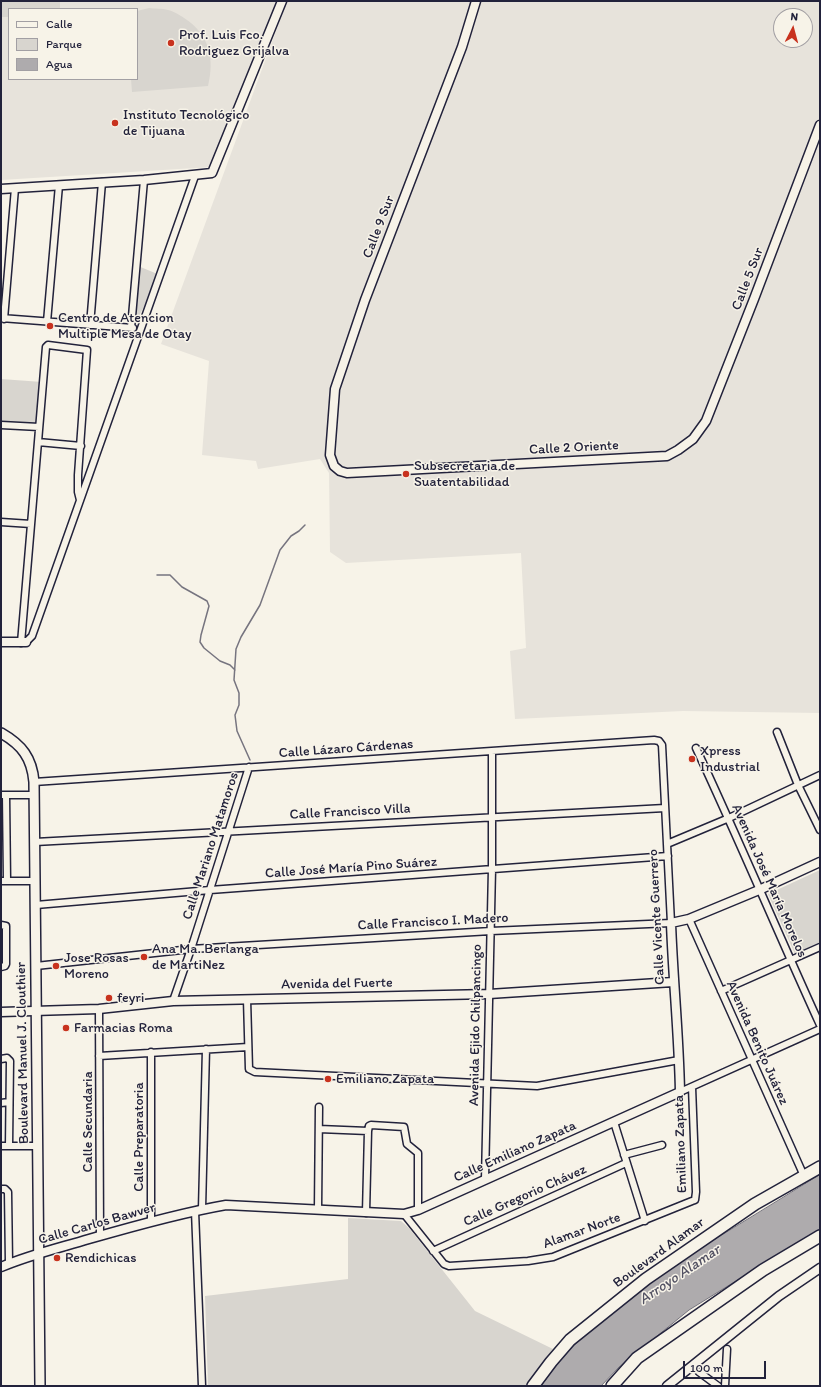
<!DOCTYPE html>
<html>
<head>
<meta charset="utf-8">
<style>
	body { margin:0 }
	#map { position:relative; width:821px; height:1387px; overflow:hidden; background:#f7f3e8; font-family:Itim,sans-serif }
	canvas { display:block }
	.frame { position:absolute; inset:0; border:2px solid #22223b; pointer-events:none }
	.legend { position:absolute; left:8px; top:8px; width:130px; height:72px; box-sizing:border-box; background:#f7f3e8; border:1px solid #a29fa3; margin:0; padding:5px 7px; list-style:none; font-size:12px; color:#22223b }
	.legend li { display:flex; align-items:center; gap:8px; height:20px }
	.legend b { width:20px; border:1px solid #a29fa3 }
	.north { position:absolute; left:773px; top:8px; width:40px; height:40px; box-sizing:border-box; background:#f7f3e8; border:1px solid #a29fa3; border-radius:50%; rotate:6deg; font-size:11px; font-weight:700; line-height:16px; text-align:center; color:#22223b }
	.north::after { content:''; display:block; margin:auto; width:14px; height:18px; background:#c8321e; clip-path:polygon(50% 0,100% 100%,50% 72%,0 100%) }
	.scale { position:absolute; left:683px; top:1361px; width:83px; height:18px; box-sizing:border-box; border:2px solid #22223b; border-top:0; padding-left:5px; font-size:12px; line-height:14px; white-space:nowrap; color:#22223b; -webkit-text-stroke:3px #f7f3e8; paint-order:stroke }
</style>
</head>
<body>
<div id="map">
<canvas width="821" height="1387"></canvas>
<div class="frame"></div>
<ul class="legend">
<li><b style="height:5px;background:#f7f3e8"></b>Calle</li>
<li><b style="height:11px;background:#d8d5cf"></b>Parque</li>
<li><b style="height:11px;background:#aeabad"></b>Agua</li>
</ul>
<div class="north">N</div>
<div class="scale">100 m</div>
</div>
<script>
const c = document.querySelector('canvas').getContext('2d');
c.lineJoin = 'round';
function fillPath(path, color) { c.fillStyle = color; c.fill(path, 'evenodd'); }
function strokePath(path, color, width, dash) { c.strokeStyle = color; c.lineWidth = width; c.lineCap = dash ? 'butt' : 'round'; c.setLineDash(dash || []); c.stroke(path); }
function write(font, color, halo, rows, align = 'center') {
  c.font = font + ' Itim,sans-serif'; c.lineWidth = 3; c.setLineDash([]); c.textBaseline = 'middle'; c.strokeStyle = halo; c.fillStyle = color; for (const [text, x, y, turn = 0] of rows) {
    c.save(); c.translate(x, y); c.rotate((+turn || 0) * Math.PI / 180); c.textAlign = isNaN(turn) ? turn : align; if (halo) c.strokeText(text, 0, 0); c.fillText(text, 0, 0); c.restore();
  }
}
fillPath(new Path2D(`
	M1 1H277L212 167 1 180ZM9 9H137V79H9Z
	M287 1H820V713L683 711 515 719 510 651 526 648 521 553 346 563 330 552 329 473 320 459 258 469 256 461 202 455 209 361 161 344ZM781 16H805V40H781Z`), '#e7e3db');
fillPath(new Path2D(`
	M1 1H60V9H9V17H1Z
	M149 8C155 9 162 8 168 10 173 11 180 15 184 18 209 34 215 58 208 86L132 92 131 79H137V11Z
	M138 266 160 275 133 328Z
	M1 379 42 382 38 427 1 424Z
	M820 870V942L795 954 768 894Z
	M348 1218 401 1221 409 1228 475 1311 553 1349 527 1386H208L205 1296 348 1279Z`), '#d8d5cf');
const water = new Path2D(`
	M820 1175V1229L689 1310 619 1367 601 1386H541L557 1364 578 1341 604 1318 660 1273Z`);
fillPath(water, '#aeabad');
strokePath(water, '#76747f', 1);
strokePath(new Path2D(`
	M157 575H170L182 587 207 601 209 606 201 635 200 642 204 648 220 661 230 665 235 670
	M250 760 237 731 235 715 239 705V693L234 680 236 649 241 637 260 605 280 550 291 536 299 531 305 525`), '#76747f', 1.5);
const street = new Path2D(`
	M1 318 133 328
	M4 319 15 188
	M47 322 59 185
	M90 325 102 182
	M131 328 144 180
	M1 425 39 427
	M38 442 81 446
	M1 522 31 524
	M26 642 32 636 195 176
	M21 643 46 347 48 345 87 350 78 475V492L80 500
	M777 732 798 785 820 830
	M696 748C739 840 778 933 820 1025
	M34 782 654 740 659 741 662 745 671 923 491 931 191 949 36 966
	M1 795H35
	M6 795 7 881
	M35 842 665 808
	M667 844 729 818 820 775
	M1 881H35
	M36 905 210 890 668 856
	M689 919 804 1176
	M1 925 6 926V964L5 966 1 967
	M721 991 820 947
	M247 999 249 1069 255 1072 537 1086 679 1060
	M173 1001 191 949 249 767
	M99 1009 100 1236
	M99 1056 248 1047
	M1 1059 7 1058 10 1061 9 1146
	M680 1092 820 1029
	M1 1103 9 1102
	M614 1122 645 1221
	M319 1129 368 1131
	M1 1146H38
	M624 1155 662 1145
	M485 1179 492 869V751
	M1 1189H5L8 1192 9 1263
	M202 1209 206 1049
	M318 1209 319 1107
	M195 1211 202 1386
	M366 1213 368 1131 369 1126 371 1125 404 1127 407 1144 418 1153V1210
	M404 1214 444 1264 449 1266 528 1261 553 1257 692 1201 695 1200 696 1192 692 1087
	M151 1222V1052
	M433 1251 626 1163
	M699 1372 718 1386
	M725 1386 727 1349`);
const secondary = new Path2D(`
	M476 1 462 47 365 300 335 389 330 455 334 466 340 471 347 473 667 456 678 450 693 439 706 421 754 299 820 125
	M1 189 144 180 212 173 282 1
	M1 642H26
	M1 1012 99 1009 173 1001 489 994 673 982
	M1 1267C29 1255 59 1248 89 1239 134 1226 180 1213 226 1205L404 1214 418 1210 680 1092C679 1036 673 979 671 923L689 919 759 890 820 862
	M667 1386 779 1296 820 1268`);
const primary = new Path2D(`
	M1 733C22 745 32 758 34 782L40 1386`);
const highway = new Path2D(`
	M533 1386 551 1362 570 1340 646 1279 755 1204 820 1167
	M612 1386 637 1358 763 1270 820 1236`);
strokePath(street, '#22223b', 9);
strokePath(secondary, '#22223b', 11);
strokePath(primary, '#22223b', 12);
strokePath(highway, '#22223b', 14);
strokePath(street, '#f7f3e8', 6);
strokePath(secondary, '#f7f3e8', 8);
strokePath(primary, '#f7f3e8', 9);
strokePath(highway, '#f7f3e8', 11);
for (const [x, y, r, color] of [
	[171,43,4,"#c8321e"],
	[115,123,4,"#c8321e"],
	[50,326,4,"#c8321e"],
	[406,474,4,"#c8321e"],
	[692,759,4,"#c8321e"],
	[144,957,4,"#c8321e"],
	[56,966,4,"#c8321e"],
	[109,998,4,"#c8321e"],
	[66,1028,4,"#c8321e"],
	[328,1079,4,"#c8321e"],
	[57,1258,4,"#c8321e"]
]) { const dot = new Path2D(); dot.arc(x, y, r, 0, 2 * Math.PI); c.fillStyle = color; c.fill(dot); strokePath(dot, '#f7f3e8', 1.5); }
write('14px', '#22223b', '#f7f3e8', [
	["Prof. Luis Fco.",179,35],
	["Rodriguez Grijalva",179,51],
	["Instituto Tecnológico",123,115],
	["de Tijuana",123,131],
	["Centro de Atencion",58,318],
	["Multiple Mesa de Otay",58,334],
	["Subsecretaria de",414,466],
	["Suatentabilidad",414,482],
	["Xpress",700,751],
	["Industrial",700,767],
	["Ana Ma. Berlanga",152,949],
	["de MartiNez",152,965],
	["Jose Rosas",64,958],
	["Moreno",64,974],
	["feyri",117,998],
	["Farmacias Roma",74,1028],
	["Emiliano Zapata",336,1079],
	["Rendichicas",65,1258]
], 'left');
write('14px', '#22223b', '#f7f3e8', [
	["Calle 9 Sur",379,227,-69],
	["Calle 5 Sur",748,279,-69],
	["Calle 2 Oriente",574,448,-3],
	["Calle Lázaro Cárdenas",346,749,-4],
	["Calle Francisco Villa",350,812,-3],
	["Calle Mariano Matamoros",211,846,-72],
	["Calle José María Pino Suárez",351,868,-4],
	["Avenida José María Morelos",769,881,66],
	["Calle Vicente Guerrero",657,917,-93],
	["Calle Francisco I. Madero",433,922,-3],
	["Avenida del Fuerte",337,984,-1],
	["Avenida Ejido Chilpancingo",476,1025,-89],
	["Avenida Benito Juárez",757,1043,66],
	["Boulevard Manuel J. Clouthier",23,1053,-91],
	["Calle Secundaria",88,1122,-90],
	["Calle Preparatoria",139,1137,-90],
	["Emiliano Zapata",681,1144,-92],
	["Calle Emiliano Zapata",515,1152,-24],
	["Calle Gregorio Chávez",525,1196,-24],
	["Calle Carlos Bawver",97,1224,-16],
	["Alamar Norte",582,1231,-20],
	["Boulevard Alamar",659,1253,-36]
]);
write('italic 15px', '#535263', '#f7f3e8', [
	["Arroyo Alamar",680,1275,-34]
]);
</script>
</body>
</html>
